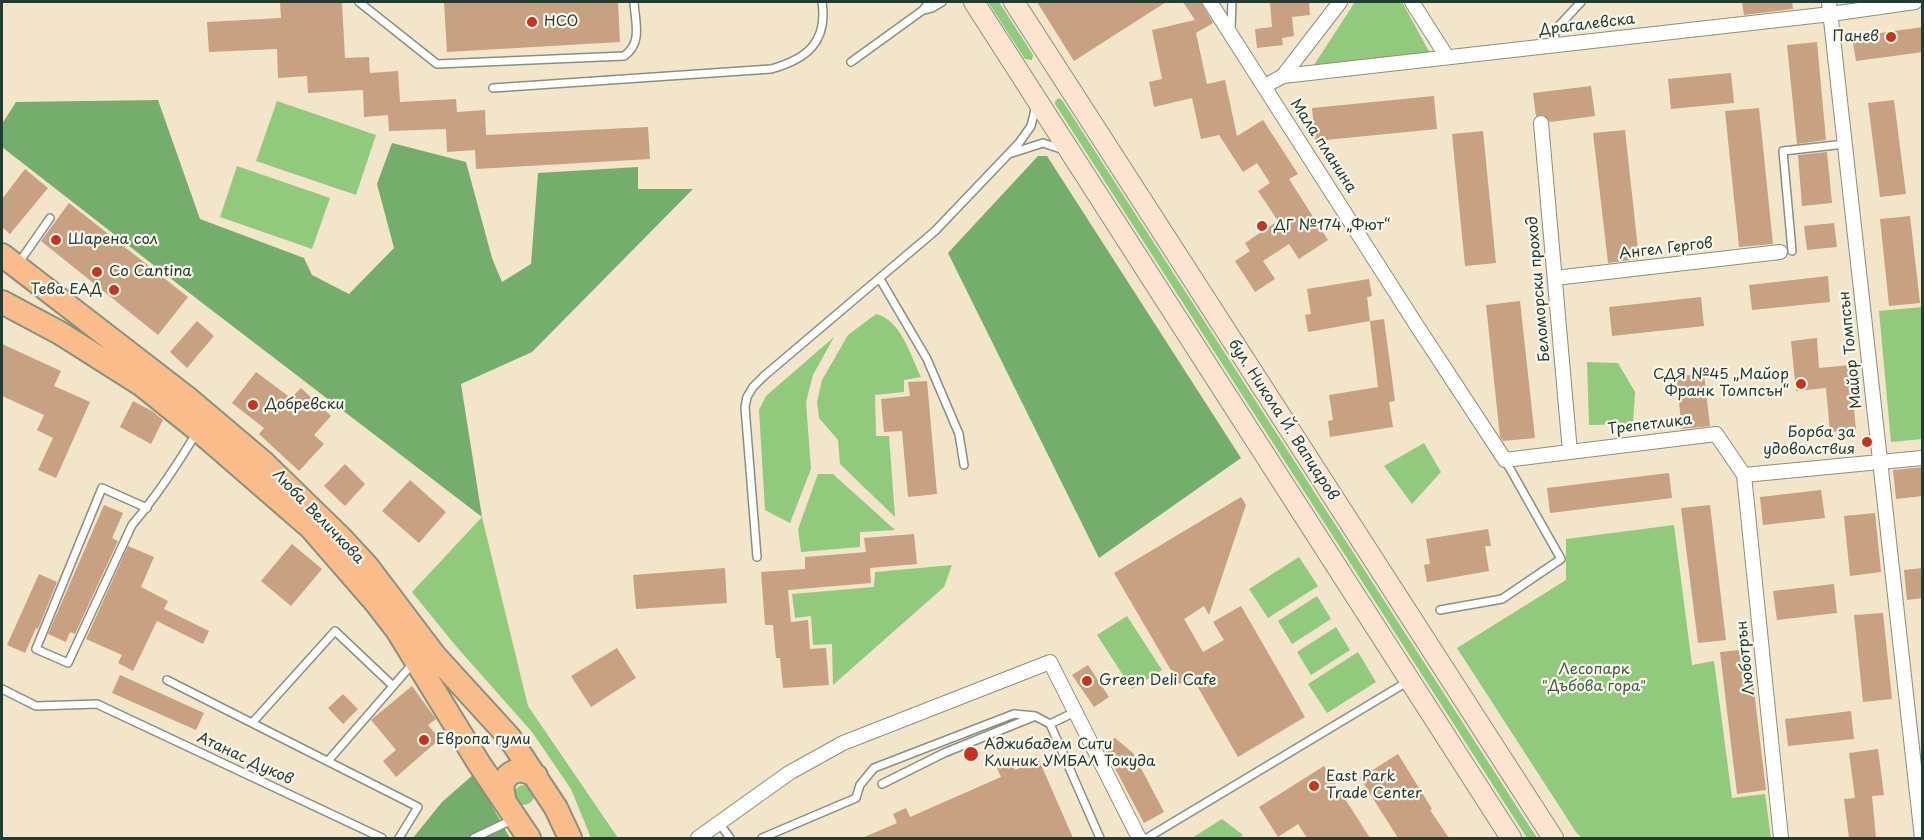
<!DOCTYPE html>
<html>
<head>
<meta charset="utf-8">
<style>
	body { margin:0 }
	#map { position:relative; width:1924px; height:840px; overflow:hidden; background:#f2e5ca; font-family:"Playpen Sans",sans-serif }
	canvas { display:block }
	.frame { position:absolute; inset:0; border:3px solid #1f3d34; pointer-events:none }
</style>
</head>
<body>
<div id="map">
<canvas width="1924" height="840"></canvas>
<div class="frame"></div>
</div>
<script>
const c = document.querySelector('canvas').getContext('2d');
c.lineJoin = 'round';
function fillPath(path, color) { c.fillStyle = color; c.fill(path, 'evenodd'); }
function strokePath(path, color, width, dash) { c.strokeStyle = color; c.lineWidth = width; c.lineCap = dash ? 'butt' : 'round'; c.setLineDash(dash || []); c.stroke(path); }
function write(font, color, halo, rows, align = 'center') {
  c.font = font + ' "Playpen Sans",sans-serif'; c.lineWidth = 4.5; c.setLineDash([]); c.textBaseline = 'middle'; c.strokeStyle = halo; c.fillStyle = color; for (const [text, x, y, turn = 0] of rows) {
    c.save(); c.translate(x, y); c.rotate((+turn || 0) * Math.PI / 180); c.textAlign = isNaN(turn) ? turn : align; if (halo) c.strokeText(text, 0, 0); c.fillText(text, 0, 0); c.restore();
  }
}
fillPath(new Path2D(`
	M988 2H999L1033 55 1032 60 1025 59Z
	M1355 2H1402L1431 55 1314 65Z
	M1059 98 1062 100 1537 838H1527L1055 104V101Z
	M277 101 376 135 356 195 256 161Z
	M237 166 330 198 312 249 220 217Z
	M1922 307V439L1891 442 1879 311Z
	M876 314C902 321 910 355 921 377L904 380V392L875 395 876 436H889L895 517 840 464 838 440 819 418 817 402 822 380 848 335Z
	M834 337 813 375 806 402 811 469 790 523 765 510 759 410 766 396Z
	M1587 362 1618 363 1635 392 1633 424 1589 425Z
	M1424 443 1441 472 1412 504 1384 466Z
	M818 474H833L895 530 860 532V547L801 552 798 529Z
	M482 517 528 706 618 838H591L571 789 532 732 455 645 412 592Z
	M1674 525 1692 665 1714 661 1732 798 1765 794 1771 838H1582L1576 832 1457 648 1566 580V539Z
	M1299 557 1318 586 1268 618 1249 589Z
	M952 565 944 587 833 685 832 644 813 645 811 616 795 618 792 594 874 587 875 572Z
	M1317 596 1331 619 1292 644 1278 621Z
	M1127 616 1162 670 1132 689 1097 635Z
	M1336 627 1350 650 1311 675 1297 652Z
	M1358 652 1376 682 1327 713 1308 684Z
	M514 795a10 10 0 1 1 20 0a10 10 0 1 1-20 0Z
	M1222 819 1243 835 1239 838H1192Z`), '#91c97d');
fillPath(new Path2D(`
	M158 100 200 219 304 258 312 275 349 294 394 248 377 184 392 143 466 162 492 258 502 282 531 264 538 173 638 167V189H693L532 352 461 384 482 517 201 302 2 147V124L16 102Z
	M1038 156H1047L1241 458 1099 558 948 253Z
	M474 774 510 838H413L442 802Z`), '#74ad6c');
fillPath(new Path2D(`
	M280 2H342L345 58 369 57 370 73 398 71 400 102 456 99 457 112 485 110 486 135 648 127 650 159 476 169 475 150 447 152 446 129 389 131 388 115 364 117 363 90 308 93 307 76 278 78 277 49 209 52 207 22 281 18Z
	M444 2H618L620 42 447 52Z
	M1037 2H1166L1074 61Z
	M1183 2H1201L1213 23 1196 33 1207 84 1225 80 1237 136 1263 120 1298 174 1289 179 1328 240 1299 259 1289 244 1263 261 1275 279 1255 292 1235 261 1250 251 1245 243 1278 221 1258 191 1270 183 1257 163 1243 172 1219 135 1201 139 1192 98 1154 107 1149 82 1162 79 1152 30 1195 20Z
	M1270 2H1309L1310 15 1292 17 1294 36 1282 38 1283 45 1257 48 1255 29 1272 27Z
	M1742 2H1792L1793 9 1744 15Z
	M1923 27V52L1856 61 1852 37Z
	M1817 42 1826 140 1797 144 1787 45Z
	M1731 73 1734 103 1671 109 1668 79Z
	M1591 86 1595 116 1550 122 1544 115 1536 116 1533 93Z
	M1434 96 1437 129 1315 141 1312 108Z
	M1894 100 1906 194 1880 197 1868 103Z
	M1759 108 1773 244 1739 247 1725 111Z
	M1625 130 1639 259 1608 263 1593 133Z
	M1483 131 1496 263 1465 266 1452 134Z
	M1827 152 1832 203 1802 206 1798 155Z
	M25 169 48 188 10 234 2 227V199Z
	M69 203 188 297 158 335 41 241Z
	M1910 216 1920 303 1889 306 1880 219Z
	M1834 223 1837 247 1807 250 1804 226Z
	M1828 276 1830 302 1752 310 1749 285Z
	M1369 279 1372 296 1367 297 1370 321 1308 332 1305 315 1311 314 1307 289Z
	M1701 297 1704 326 1612 336 1609 307Z
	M1520 301 1535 438 1503 441 1500 437 1486 305Z
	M1384 319 1395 401 1389 402 1393 427 1330 437 1328 421 1333 420 1329 395 1378 387 1370 321Z
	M197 321 214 336 187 368 170 352Z
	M1817 338 1819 368 1850 365 1856 430 1830 432 1826 388 1796 391 1791 341Z
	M2 344 61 371 54 386 90 402 56 478 38 470 53 438 37 430 44 415 2 396Z
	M256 372 291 398 301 388 331 416 314 435 324 444 299 471 259 434 264 428 232 403Z
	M1704 374 1710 426 1682 429 1676 376Z
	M927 381 937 494 908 497 902 431 884 432 881 399 910 396 908 382Z
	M133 401 152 411 163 420 151 444 120 427Z
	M345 464 365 484 345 506 324 486Z
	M1923 467V496L1896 499 1893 470Z
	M1669 473 1672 498 1550 513 1547 488Z
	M410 480 446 512 419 543 382 511Z
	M1821 490 1825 518 1763 525 1760 497Z
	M1241 497 1246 505 1209 615 1204 606 1184 619 1203 652 1224 640 1213 622 1241 606 1305 717 1238 757 1192 677 1179 684 1114 573Z
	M104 505 123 513 112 538 118 541 75 634 70 632 66 642 48 634Z
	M1710 505 1726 640 1698 643 1681 508Z
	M1875 513 1881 572 1850 576 1844 516Z
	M1488 529 1491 546H1485L1489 571 1427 582 1424 565 1430 564 1426 539Z
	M914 534 917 564 870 568 871 583 788 590 791 622 808 620 810 649 826 648 829 685 783 688 780 658H776L773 625H765L761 572 805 569V557L866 552 864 538Z
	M292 544 322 569 291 606 261 581Z
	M128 546 154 557 141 587 168 601 164 609 209 631 203 644 157 621 133 671 118 663 122 655 86 639Z
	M725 568 727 603 636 609 633 575Z
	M1923 568V598L1907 600 1904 570Z
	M39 574 57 582 38 629 36 628 25 653 7 645Z
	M1834 584 1837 613 1777 620 1773 591Z
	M1883 613 1892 699 1863 702 1854 615Z
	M617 648 636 678 591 707 571 676Z
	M1749 649 1766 790 1737 794 1720 652Z
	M1088 665 1109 697 1094 707 1072 675Z
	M120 675 204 713 196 730 112 693Z
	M412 686 436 719 428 725 440 739 396 777 383 761 396 750 371 720Z
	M343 694 358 709 343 724 328 708Z
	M1851 711 1854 739 1788 746 1785 719Z
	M1115 738 1133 753 1164 812 1144 823 1102 744Z
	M1878 749 1884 795 1872 796 1876 838H1849L1844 799 1855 798 1849 753Z
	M1398 754 1432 809 1430 810 1449 838H1398L1360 778Z
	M1039 760 1073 838H862L897 823 893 814 906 808 910 817 1001 777 997 768 1011 761 1015 770Z
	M1324 766 1370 838H1307L1298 824 1278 837 1259 807Z`), '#c7a181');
const service = new Path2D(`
	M359 2 437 64 624 56C643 43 635 22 634 2
	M923 10 932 8 942 2
	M1231 29 1232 2
	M1556 45 1554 31 1581 2
	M851 62 923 10 929 2
	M493 88 771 69C807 59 828 42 822 2
	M1012 153 1043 143 1061 149
	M1792 251 1783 151 1845 144
	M18 264 50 218
	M880 279 927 359 959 434 964 465
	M147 508 102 488 36 649 68 663 132 525C157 496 177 465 197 432
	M757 557 745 407 747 397 753 387 764 376 935 231 1019 143 1031 126 1035 110 1033 104
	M1440 610 1502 599 1561 559 1505 460
	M167 680 418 807 399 838
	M2 689 36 706 97 704 382 838
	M252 723 335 631 393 686
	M1050 724 1075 712
	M328 761 414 662
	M882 784 944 753 1033 717
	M719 823 730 838
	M474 838 514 819
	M762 838 856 798 860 785 874 768 1014 714 1035 716 1050 724 1100 838
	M1147 838 1407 682`);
const minor = new Path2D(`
	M1210 2 1417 326 1505 460 1716 434 1744 475 1781 838
	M1412 2 1447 57
	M1829 2 1922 838
	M1283 76 1340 2
	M1265 86 1283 76 1831 14 1915 2
	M1541 123 1570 452
	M1555 278 1780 252
	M1744 475 1922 458
	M698 838 789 773 843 743 1050 662 1139 838`);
const secondary = new Path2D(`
	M974 2 1511 838
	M1014 2 1553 838`);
const primary = new Path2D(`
	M2 255 186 397 264 463 342 539 367 566 435 656 509 737 556 808 570 838
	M2 302 60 333 142 385 198 430 311 528 377 604 397 630 478 762 529 838
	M504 798 502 786C508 769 521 767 536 776`);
strokePath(service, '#88917f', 10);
strokePath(minor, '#88917f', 16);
strokePath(secondary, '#88917f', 22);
strokePath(primary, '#88917f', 26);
strokePath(service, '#fff', 7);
strokePath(minor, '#fff', 14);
strokePath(secondary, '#fde4d1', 20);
strokePath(primary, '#fabc8b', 22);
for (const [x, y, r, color] of [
	[532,22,6,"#c8321e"],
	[1891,37,6,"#c8321e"],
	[1262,226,6,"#c8321e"],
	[56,240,6,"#c8321e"],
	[97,272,6,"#c8321e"],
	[114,290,6,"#c8321e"],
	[1801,384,6,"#c8321e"],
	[253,405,6,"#c8321e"],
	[1867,442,6,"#c8321e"],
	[1087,681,6,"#c8321e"],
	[424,740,6,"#c8321e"],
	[971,754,8,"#c8321e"],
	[1314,786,6,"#c8321e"]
]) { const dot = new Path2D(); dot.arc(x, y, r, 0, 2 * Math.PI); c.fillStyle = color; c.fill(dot); strokePath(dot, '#fbf7ec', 2); }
write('15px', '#1f3d34', '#fbf7ec', [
	["НСО",544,22],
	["Панев",1879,37,"right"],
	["ДГ №174 „Фют“",1274,226],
	["Шарена сол",68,240],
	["Co Cantina",109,272],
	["Тева ЕАД",102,290,"right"],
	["СДЯ №45 „Майор",1789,375,"right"],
	["Франк Томпсън“",1789,392,"right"],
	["Добревски",265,405],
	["Борба за",1855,433,"right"],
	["удоволствия",1855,450,"right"],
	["Green Deli Cafe",1099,681],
	["Европа гуми",436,740],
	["Аджибадем Сити",984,745],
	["Клиник УМБАЛ Токуда",984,762],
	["East Park",1326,777],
	["Trade Center",1326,794]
], 'left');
write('15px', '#1f3d34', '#fbf7ec', [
	["Драгалевска",1587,25,-7],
	["Мала планина",1323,146,57],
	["Ангел Гергов",1666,249,-7],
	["Беломорски проход",1539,289,-95],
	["Майор Томпсън",1851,350,-96],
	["бул. Никола Й. Вапцаров",1283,420,57],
	["Трепетлика",1650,425,-7],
	["Люба Величкова",318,517,46],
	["Люботрън",1746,658,-96],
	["Атанас Дуков",245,759,25]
]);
write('15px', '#3c6046', '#fbf7ec', [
	["Лесопарк",1594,670],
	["\"Дъбова гора\"",1594,687]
]);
</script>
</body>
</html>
